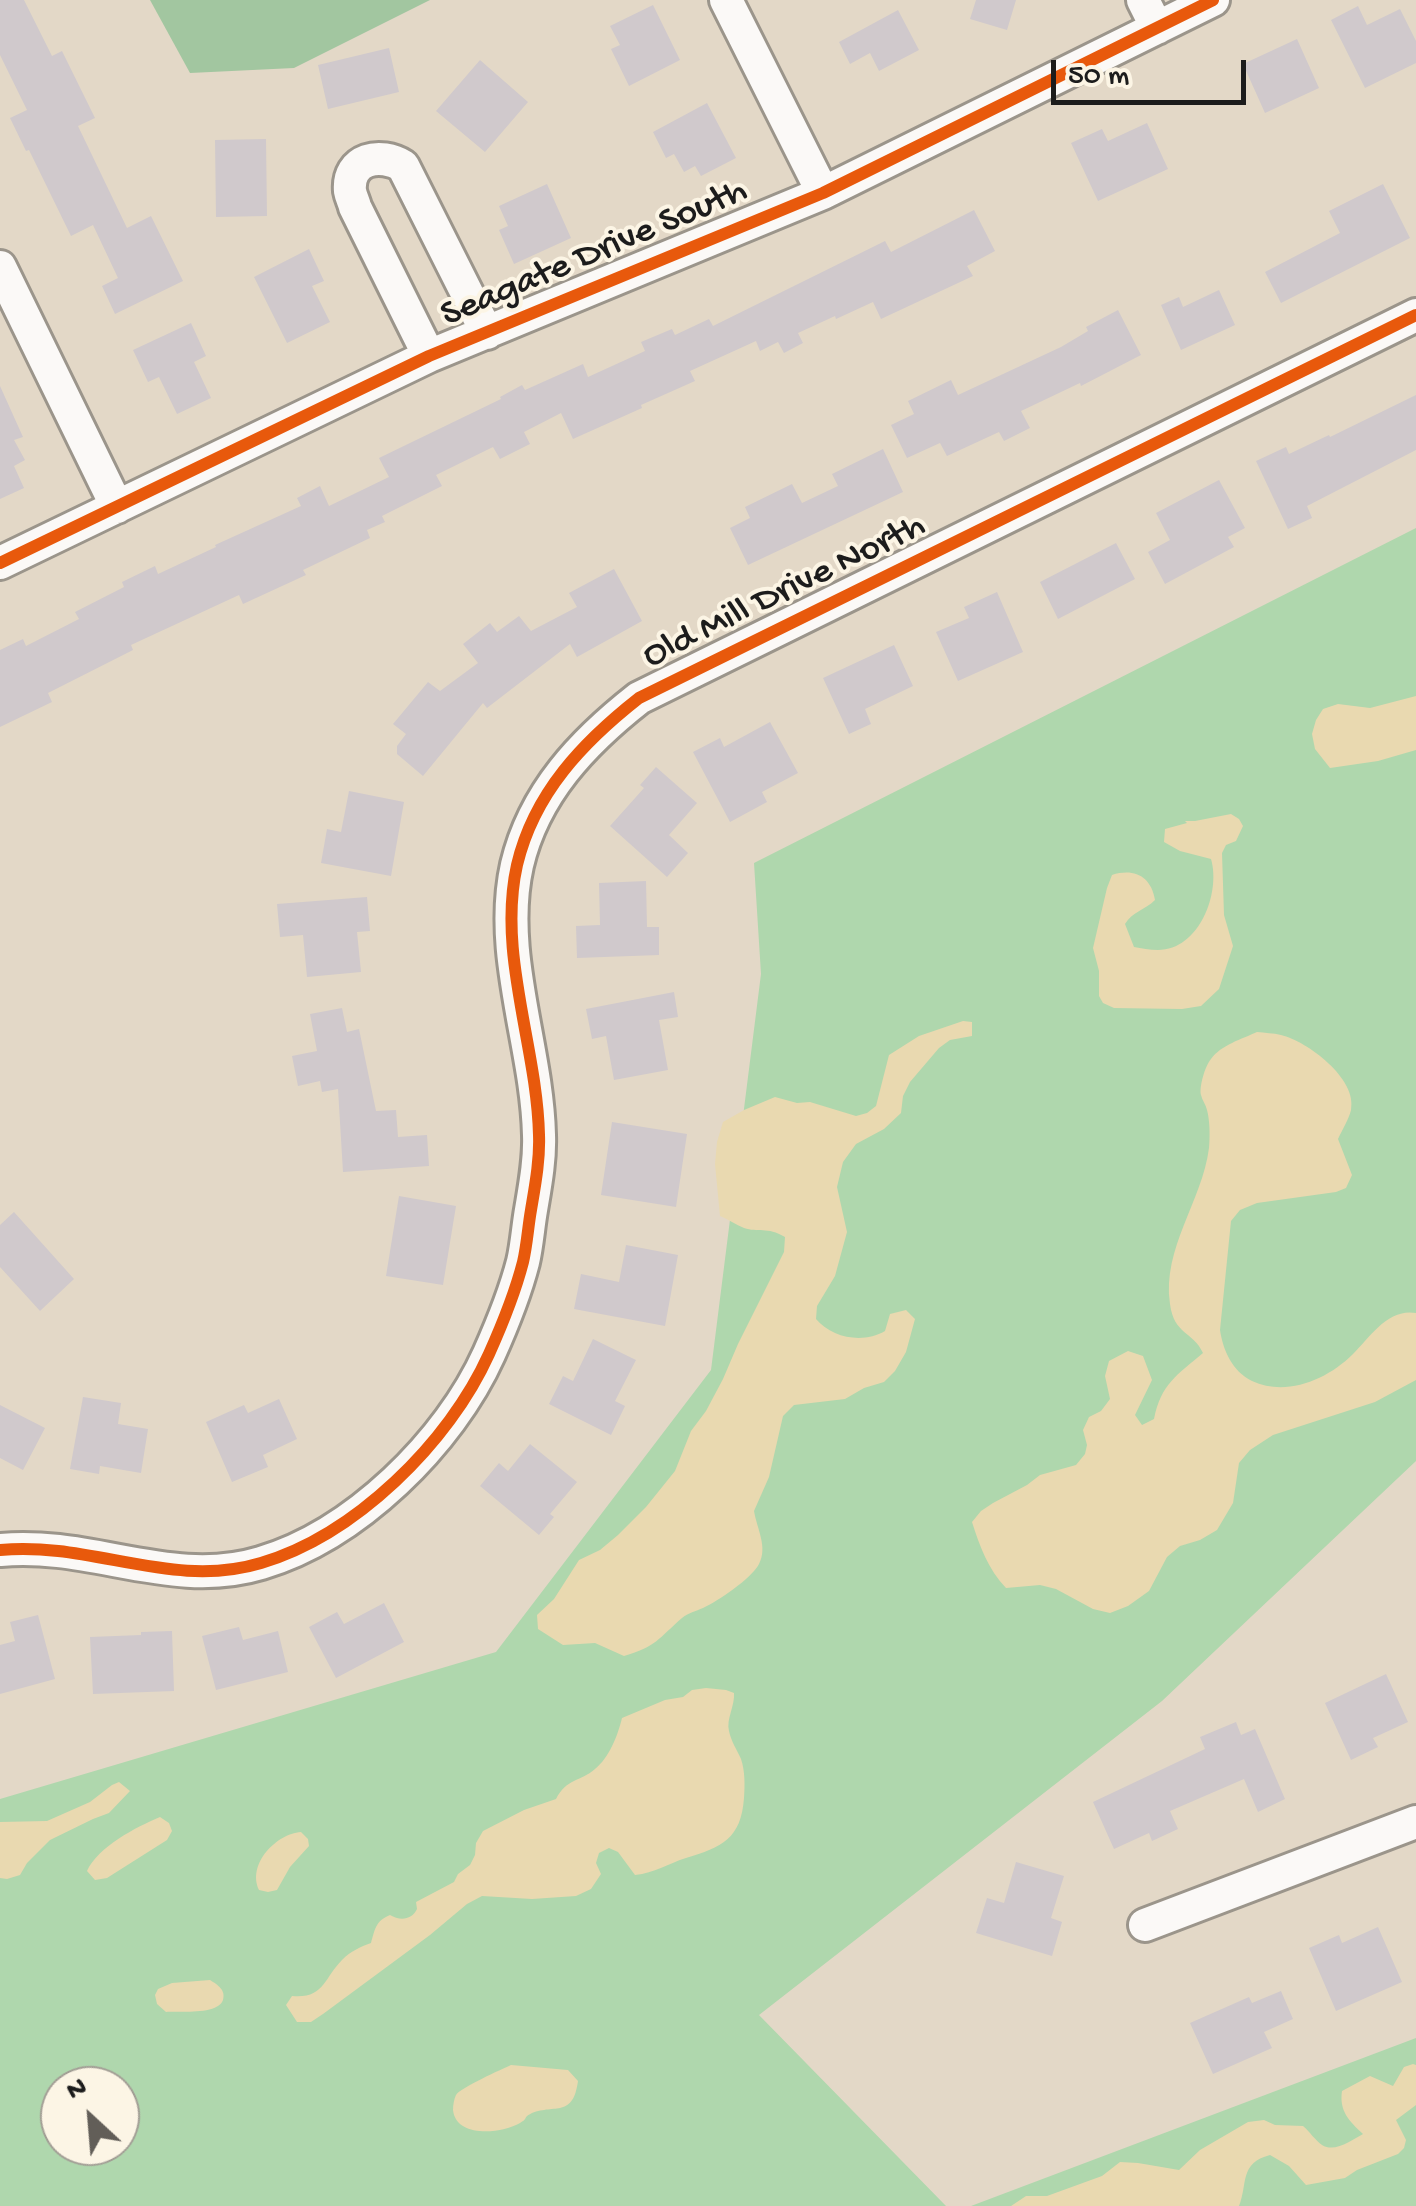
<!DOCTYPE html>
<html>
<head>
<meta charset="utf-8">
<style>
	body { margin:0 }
	#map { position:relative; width:1416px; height:2206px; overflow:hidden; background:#e3d8c7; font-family:"Gochi Hand",sans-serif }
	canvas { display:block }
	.north { position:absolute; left:40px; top:2066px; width:100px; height:100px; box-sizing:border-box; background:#fcf5e5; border:2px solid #a29e95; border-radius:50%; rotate:334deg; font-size:28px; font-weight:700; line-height:40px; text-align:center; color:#1c1c1c }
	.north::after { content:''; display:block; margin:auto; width:35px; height:45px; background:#625e58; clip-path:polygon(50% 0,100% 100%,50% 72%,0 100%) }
	.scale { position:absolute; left:1051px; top:60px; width:195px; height:45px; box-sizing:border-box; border:5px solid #1c1c1c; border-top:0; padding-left:12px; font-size:30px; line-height:35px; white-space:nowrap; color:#1c1c1c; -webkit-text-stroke:8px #fcf5e5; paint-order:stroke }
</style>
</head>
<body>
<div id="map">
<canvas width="1416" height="2206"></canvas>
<div class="north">N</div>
<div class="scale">50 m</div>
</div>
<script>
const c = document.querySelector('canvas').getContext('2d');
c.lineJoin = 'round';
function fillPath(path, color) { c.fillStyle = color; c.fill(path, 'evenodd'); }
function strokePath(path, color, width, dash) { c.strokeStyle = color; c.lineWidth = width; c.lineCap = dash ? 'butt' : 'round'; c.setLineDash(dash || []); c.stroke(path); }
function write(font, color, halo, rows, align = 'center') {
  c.font = font + ' "Gochi Hand",sans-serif'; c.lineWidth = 8; c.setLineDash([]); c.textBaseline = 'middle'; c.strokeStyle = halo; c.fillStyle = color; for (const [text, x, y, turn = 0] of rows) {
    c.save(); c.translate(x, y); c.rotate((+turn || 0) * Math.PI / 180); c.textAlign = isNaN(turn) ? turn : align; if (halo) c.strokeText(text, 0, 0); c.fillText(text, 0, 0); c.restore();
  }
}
fillPath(new Path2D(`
	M1416 528V1461L1162 1701 759 2015 946 2206H0V1799L496 1652 711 1370 761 974 754 863ZM60 2086H120V2146H60Z
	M1416 2038V2206H971Z`), '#afd7ad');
fillPath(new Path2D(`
	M150 0H430L294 68 190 73Z`), '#a2c6a0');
fillPath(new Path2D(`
	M1416 696V750L1378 761 1330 768 1315 749 1312 734 1316 720 1323 709 1338 704 1370 708Z
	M1231 814 1239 819 1243 826 1236 841 1226 845 1222 853 1224 915 1233 946 1219 989 1201 1006 1182 1009 1114 1008 1103 1003 1099 996V971L1093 948 1107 888 1112 875C1134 868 1151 876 1155 900 1145 910 1132 912 1125 924L1134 947C1141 948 1150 950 1158 950 1199 950 1221 893 1211 859L1180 851 1164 842 1165 829 1187 823 1185 821H1195Z
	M963 1021 972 1022V1036L950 1040 939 1048 910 1082 903 1096 901 1113 884 1129 856 1144 843 1162 837 1187 847 1232 835 1276 817 1306 816 1319C832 1338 863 1344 885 1331L890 1314 906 1310 915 1319 906 1352 895 1371 884 1382 864 1388 845 1399 794 1405 783 1416 769 1477 754 1511C757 1529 768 1547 759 1564 751 1579 718 1601 703 1608 696 1611 688 1613 682 1618 659 1638 656 1647 624 1656L595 1643 563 1645 538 1629 537 1615 554 1599 579 1560 600 1550 618 1535 646 1507 675 1471 691 1431 706 1411 723 1379 738 1344 784 1252 785 1237C767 1226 758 1233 744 1228 736 1225 728 1219 720 1216L715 1164 717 1142 723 1122 744 1110 775 1097 797 1103 810 1102 856 1116 867 1113 876 1106 889 1055 919 1036Z
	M1257 1032C1265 1033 1273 1033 1281 1035 1307 1041 1358 1079 1351 1110 1349 1119 1342 1130 1338 1139L1352 1175 1346 1188 1336 1192 1257 1203 1240 1210 1231 1221 1220 1330C1223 1350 1232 1371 1252 1381 1286 1397 1327 1380 1353 1354 1370 1337 1388 1308 1416 1313V1380L1375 1402 1273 1435 1250 1450 1239 1463 1233 1503 1217 1530 1200 1540 1180 1546 1167 1557 1149 1591 1128 1606 1110 1613 1093 1609 1056 1589 1040 1585 1006 1588C988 1569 980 1547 972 1522L981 1511 993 1503 1027 1485 1040 1475 1076 1465 1085 1454 1087 1445 1083 1430 1089 1417 1101 1411 1110 1399 1105 1376 1109 1361 1128 1351 1143 1356 1152 1380 1135 1415 1142 1425 1154 1419C1161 1384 1177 1375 1203 1353 1193 1331 1174 1335 1170 1304 1162 1248 1202 1202 1209 1148 1210 1137 1210 1121 1207 1110 1206 1105 1202 1100 1201 1095 1199 1087 1205 1066 1211 1059 1221 1045 1242 1039 1257 1032Z
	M706 1688 726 1690 734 1693C735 1706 726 1719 729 1731 731 1741 737 1750 741 1759 745 1771 745 1785 744 1798 741 1839 722 1847 686 1858 667 1864 655 1873 635 1875L618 1852 609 1848 599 1853 596 1863 601 1874 591 1889 576 1896 532 1899 482 1896 467 1904 430 1935 323 2014 311 2022H297L286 2005 292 1996C324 1999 324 1978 342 1960 351 1951 360 1947 371 1943 375 1930 375 1921 390 1915 400 1921 412 1920 417 1909L416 1902 454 1882 458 1874 470 1865 475 1855 476 1843 483 1831 524 1810 556 1799C567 1778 580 1782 595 1769 609 1758 618 1735 622 1718L665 1700 683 1697 692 1690Z
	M119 1782 130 1791 109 1813 93 1819 50 1840 27 1863 20 1875 7 1879 0 1878V1822L47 1821 90 1802 112 1785Z
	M160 1817 169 1823 172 1831 167 1840 107 1878 95 1880 87 1871C98 1847 136 1827 160 1817Z
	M301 1832 308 1839 309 1846 290 1867 277 1890 268 1892 259 1890C247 1864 276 1834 301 1832Z
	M210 1980C218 1985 226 1990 223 2000 218 2015 180 2011 166 2012L157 2004 155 1995 158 1989 172 1983Z
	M1413 2064 1416 2065V2105L1396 2120 1406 2140 1404 2148 1398 2154 1357 2170 1345 2178 1306 2185 1289 2166 1270 2155C1239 2163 1248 2184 1239 2206H1011L1026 2196H1047L1102 2176 1120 2162 1138 2163 1179 2170 1200 2150 1248 2122 1264 2120 1275 2125 1303 2126C1310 2132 1315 2140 1322 2145 1335 2153 1352 2140 1363 2134 1349 2121 1339 2111 1342 2091L1370 2076 1393 2086 1404 2067Z
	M511 2065 568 2070 578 2081C573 2118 555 2104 532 2113 522 2118 529 2118 520 2123 501 2134 456 2138 453 2110 453 2105 454 2099 456 2095 460 2088 502 2069 511 2065Z`), '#e9d9b0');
fillPath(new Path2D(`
	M0 0H24L52 56 62 51 95 118 78 126 127 228 151 216 183 281 115 314 102 286 118 278 93 225 71 236 29 150 26 151 10 118 27 110 0 55Z
	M976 0H1016L1007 30 970 19Z
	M653 5 680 60 629 86 611 49 620 45 610 26Z
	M1358 6 1367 25 1400 9 1416 41V63L1365 88 1331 20Z
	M898 10 919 50 879 71 870 53 850 64 839 42Z
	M1297 39 1319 88 1265 113 1243 64Z
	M389 48 399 92 328 109 318 65Z
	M480 60 528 102 485 152 436 111Z
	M707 103 736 158 701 176 695 166 684 172 674 154 666 158 653 132Z
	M1147 123 1168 169 1098 201 1071 143 1102 129 1108 141Z
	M266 139 267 216 216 217 215 140Z
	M547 184 571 238 514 264 499 230 508 226 499 206Z
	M1383 184 1410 238 1281 303 1265 272 1340 233 1329 211Z
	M974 210 995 251 967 266 973 276 881 319 873 302 836 319 835 316 798 333 803 343 784 353 778 342 760 351 756 341 690 371 695 381 641 405 642 408 573 439 561 413 524 432 530 444 500 459 493 447 436 475 442 486 382 516 385 522 367 530 370 538 303 570 306 575 243 604 239 595 131 645 133 650 48 693 52 702 0 727V650L23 639 26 646 79 619 75 612 124 587 122 582 155 566 158 574 216 547 215 545 301 506 297 498 320 486 329 506 389 477 379 458 501 399 500 397 522 385 525 390 583 364 588 377 645 351 641 342 672 329 675 335 709 319 713 326 885 241 891 252Z
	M309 249 324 281 312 286 330 322 287 343 254 277Z
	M1219 290 1235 325 1181 350 1161 305 1179 297 1183 307Z
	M1118 310 1141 355 1081 386 1080 383 1021 411 1030 428 1004 441 999 432 947 456 940 443 907 458 891 425 914 414 908 401 951 380 958 395 1061 347 1088 331 1086 327Z
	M191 323 206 356 194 362 211 398 177 414 159 377 148 382 133 350Z
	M0 386 23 437 14 440 25 460 14 466 24 488 0 499Z
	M1416 395V450L1307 506 1312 518 1288 529 1256 461 1286 447 1289 454 1329 435 1330 437Z
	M883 449 903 492 748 565 730 528 750 518 745 507 792 484 802 503 838 486 832 474Z
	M1219 480 1245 528 1228 537 1234 547 1165 584 1148 552 1170 540 1156 513Z
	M1116 543 1135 579 1058 619 1040 582Z
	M614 569 642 621 577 657 570 644 487 708 483 703 423 776 397 754V746L406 734 393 724 428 682 440 691 478 663 463 644 490 623 497 632 519 616 531 631 577 607 569 593Z
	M997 592 1023 652 958 681 936 632 969 618 964 607Z
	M894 645 913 686 865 709 871 724 849 734 823 678Z
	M770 722 798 773 762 792 767 802 730 822 693 752 720 738 724 747Z
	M656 767 697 803 669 835 688 853 667 877 610 826 644 788 640 785Z
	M349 791 404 802 391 876 321 863 327 829 341 832Z
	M646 881 647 927H659V955L577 958 576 926 600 925 599 883Z
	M367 897 370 931 357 932 361 972 307 977 303 935 280 937 277 904Z
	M674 992 678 1017 659 1020 668 1070 614 1080 606 1036 592 1039 586 1009Z
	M342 1008 347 1032 359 1029 376 1111 396 1110 398 1137 427 1135 429 1166 343 1172 338 1089 322 1092 320 1081 298 1086 292 1056 317 1051 310 1014Z
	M612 1122 687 1134 676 1207 601 1195Z
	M399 1196 456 1206 443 1285 386 1276Z
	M14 1212 74 1279 40 1311 0 1267V1225Z
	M626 1245 678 1255 665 1326 574 1309 581 1274 619 1282Z
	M593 1339 636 1360 615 1401 625 1406 611 1435 549 1404 563 1376 573 1381Z
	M83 1397 121 1403 118 1424 148 1429 141 1473 100 1466 99 1474 70 1469Z
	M279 1399 297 1439 263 1455 268 1467 232 1482 206 1422 244 1405 248 1413Z
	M0 1405 45 1428 23 1470 0 1458Z
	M530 1444 577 1482 550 1514 554 1517 539 1535 480 1486 499 1463 508 1471Z
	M384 1603 404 1642 336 1678 309 1627 337 1612 344 1624Z
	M38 1615 55 1679 0 1694V1645L15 1641 10 1622Z
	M239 1627 243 1640 278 1631 288 1672 216 1690 202 1636Z
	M172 1631 174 1691 93 1694 90 1637 141 1635V1632Z
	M1386 1674 1408 1722 1373 1738 1378 1747 1351 1760 1325 1703Z
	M1236 1722 1241 1735 1255 1729 1285 1799 1258 1812 1244 1779 1170 1811 1178 1829 1152 1841 1149 1833 1114 1849 1093 1802 1205 1749 1200 1737Z
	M1016 1862 1064 1876 1051 1918 1062 1922 1052 1956 976 1933 987 1898 1004 1903Z
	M1378 1927 1402 1982 1336 2011 1309 1948 1339 1935 1342 1943Z
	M1281 1991 1293 2019 1264 2032 1272 2048 1213 2074 1190 2023 1249 1997 1252 2003Z`), '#d0c9cc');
const minor = new Path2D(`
	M726 0 823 193
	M1143 0 1157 28
	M0 267 117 507
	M429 356 355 207C354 202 351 197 350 191 347 158 381 152 403 166L487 333
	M0 563 429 356 823 193 1213 0
	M0 1550C91 1541 172 1590 261 1563 355 1535 449 1443 489 1354 502 1325 515 1293 523 1262 527 1245 528 1227 531 1210 535 1186 540 1160 539 1135 537 1046 497 954 517 865 534 793 583 742 639 698L1416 315
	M1145 1925 1416 1822`);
strokePath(minor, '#9b958b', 38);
strokePath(minor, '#fbf9f7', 32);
strokePath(new Path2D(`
	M0 563 429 356 823 193 1213 0
	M0 1550C91 1541 172 1590 261 1563 355 1535 449 1443 489 1354 502 1325 515 1293 523 1262 527 1245 528 1227 531 1210 535 1186 540 1160 539 1135 537 1046 497 954 517 865 534 793 583 742 639 698L1416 315`), '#e8590c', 12);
write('38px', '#1c1c1c', '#fcf5e5', [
	["Seagate Drive South",595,255,-23],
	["Old Mill Drive North",785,593,-26]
]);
</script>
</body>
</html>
